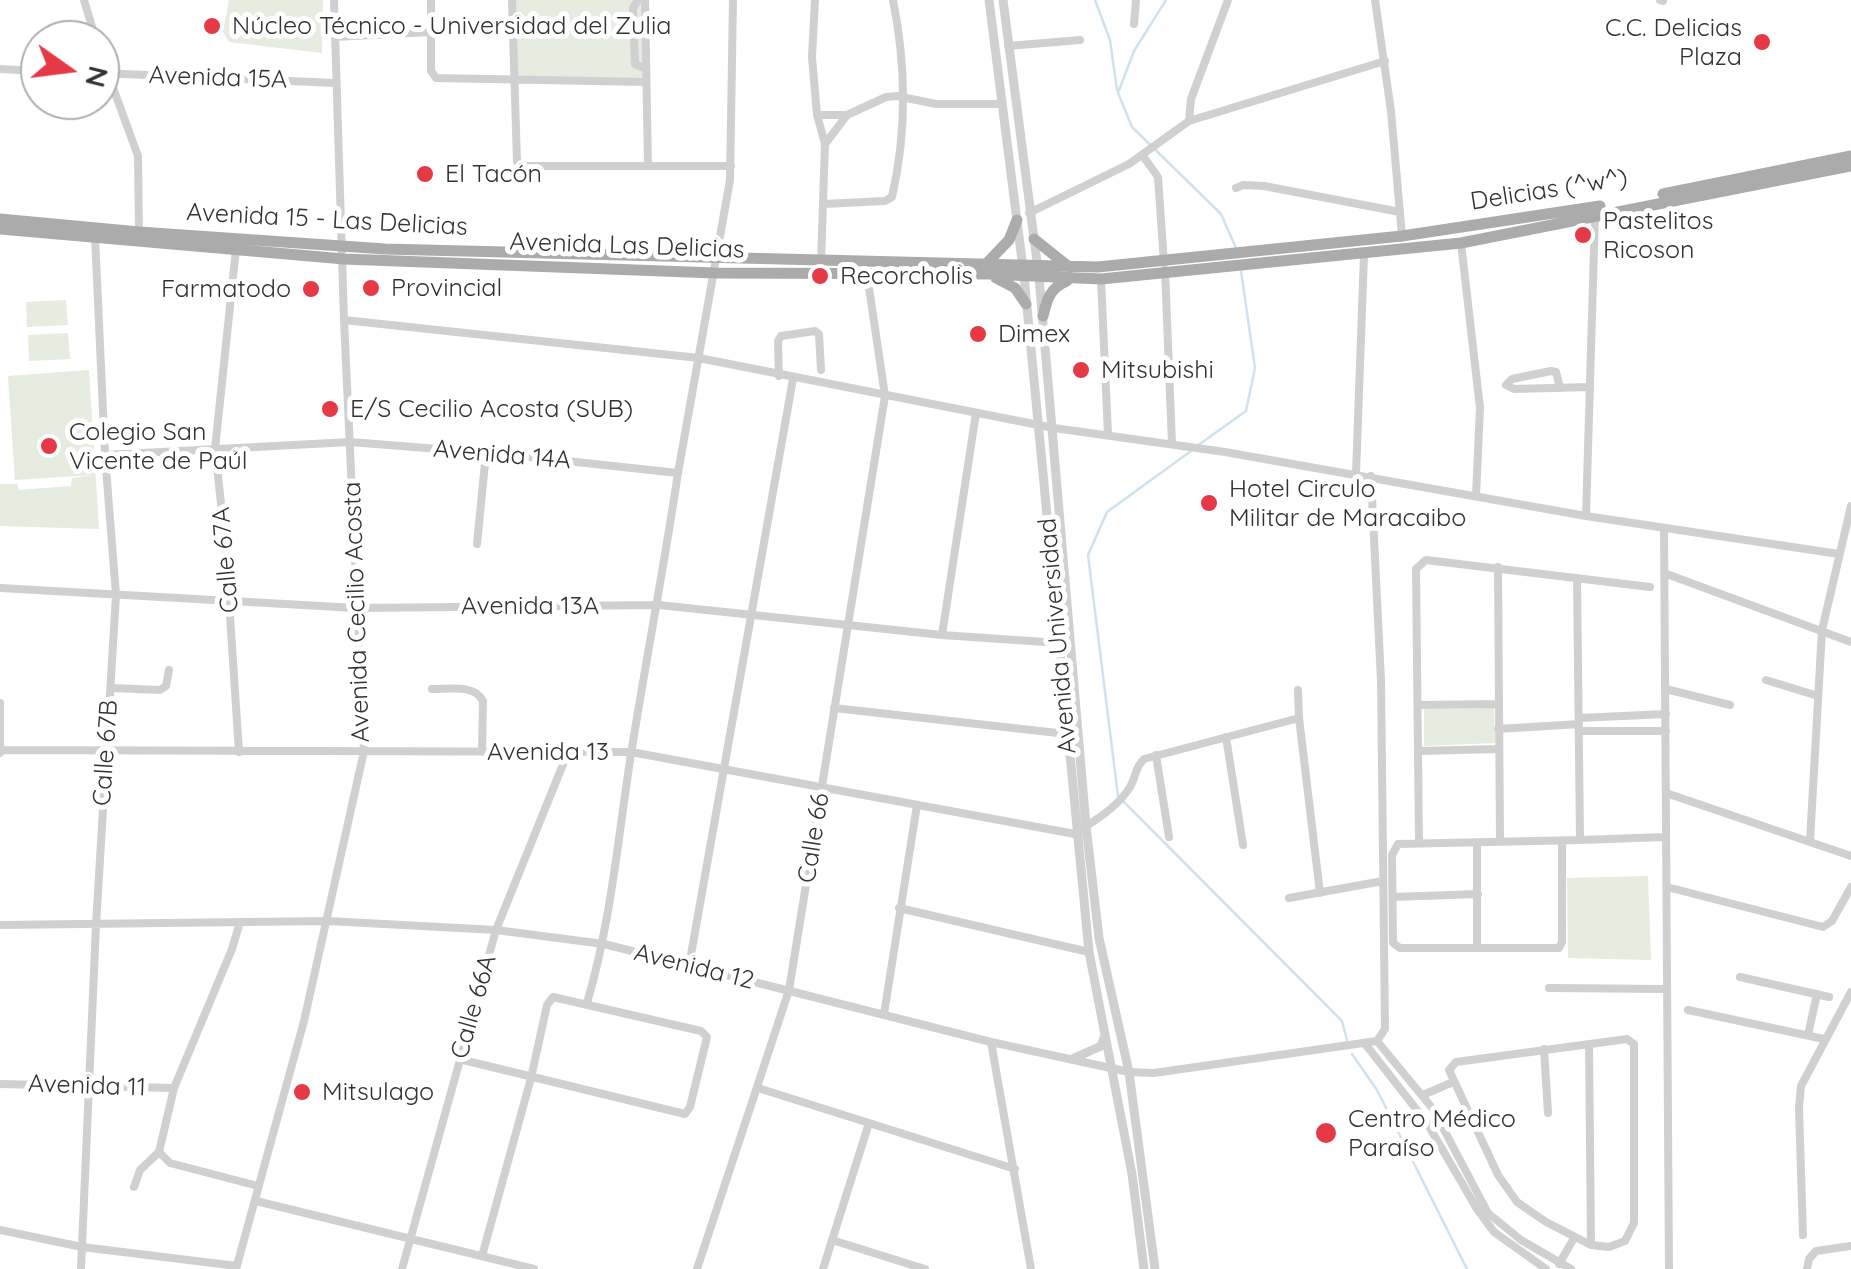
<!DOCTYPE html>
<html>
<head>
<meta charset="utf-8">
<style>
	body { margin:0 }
	#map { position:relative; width:1851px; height:1269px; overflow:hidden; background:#fff; font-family:Quicksand,sans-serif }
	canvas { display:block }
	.north { position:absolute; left:20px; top:20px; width:100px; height:100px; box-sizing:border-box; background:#fff; border:2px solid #adadad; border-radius:50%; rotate:104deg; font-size:28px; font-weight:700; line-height:40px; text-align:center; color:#333 }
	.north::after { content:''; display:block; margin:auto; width:35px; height:45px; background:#e63946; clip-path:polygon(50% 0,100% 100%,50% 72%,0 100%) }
</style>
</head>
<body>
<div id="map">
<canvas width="1851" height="1269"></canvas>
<div class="north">N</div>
</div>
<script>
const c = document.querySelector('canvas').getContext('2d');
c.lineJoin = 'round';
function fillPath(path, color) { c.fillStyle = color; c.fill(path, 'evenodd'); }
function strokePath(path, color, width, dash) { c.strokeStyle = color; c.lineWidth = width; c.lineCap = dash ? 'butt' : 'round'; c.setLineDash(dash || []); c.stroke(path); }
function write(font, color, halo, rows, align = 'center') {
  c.font = font + ' Quicksand,sans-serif'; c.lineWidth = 10; c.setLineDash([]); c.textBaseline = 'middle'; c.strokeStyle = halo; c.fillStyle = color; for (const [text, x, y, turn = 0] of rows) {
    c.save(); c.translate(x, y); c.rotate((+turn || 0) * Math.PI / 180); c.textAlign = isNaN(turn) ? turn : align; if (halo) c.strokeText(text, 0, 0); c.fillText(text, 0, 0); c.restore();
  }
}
fillPath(new Path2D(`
	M229 0H323L322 53 229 42 223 32Z
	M515 0H643L644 80 516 78Z
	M66 300 68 325 27 327 26 302Z
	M68 333 70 359 29 361 28 335Z
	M89 370 99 529 0 526V484H17L19 490 71 486 72 478 93 475 15 480 8 376Z
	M1494 708 1495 743 1424 746V709Z
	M1648 876 1651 960 1568 958 1567 878Z`), '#e6ecdf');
strokePath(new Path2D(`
	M1095 0 1110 40 1117 90
	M1166 0 1134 51 1118 93 1132 127 1221 214 1236 248
	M1197 446 1246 411 1255 368 1241 271
	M1191 451 1107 512 1088 555 1118 796 1342 1021 1347 1040
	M1352 1054 1377 1090 1467 1269`), '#cfe2ee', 2.5);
strokePath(new Path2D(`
	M84 0 96 40
	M431 0V71L436 78 646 82
	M512 0 517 162 526 166H731
	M638 0 633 8 635 64 646 69
	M645 0 648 166
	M815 0 812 57 817 115 825 144 821 262
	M1375 0 1391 111 1402 236
	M1660 0 1663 1
	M1134 24 1136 0
	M335 37 431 32
	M1008 46 1080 40
	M100 52 138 156 139 232
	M0 69 40 71
	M100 73 336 83
	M817 115H847
	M1189 121 1191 99 1228 0
	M825 144 847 115 886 97 897 96 936 104H1002
	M1143 156 1158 177 1164 263
	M1236 188 1243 185 1264 186 1400 212
	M823 204 885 201 892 197C907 132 906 65 893 0
	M1029 213 1129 164 1189 121 1385 61
	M1461 243 1480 408 1476 496
	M236 249 215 449 225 540 239 752
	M1165 270 1172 444
	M1101 279 1108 435
	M344 320 699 358 1054 428 1225 452 1586 516 1839 554
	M779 376 778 341 781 336 815 331 819 334 821 370
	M1560 388 1556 372 1551 371 1512 379 1506 385 1514 389 1589 387
	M105 455 350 442 502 454 678 473 730 180 733 0
	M1356 474 1364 255
	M1371 476 1381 681 1385 1029 1377 1041
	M1586 516 1595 215
	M1664 528 1669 1269
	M477 544 486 453
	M1498 567 1500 841
	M1664 573 1851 642
	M0 588 356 608 659 605 942 635 1059 643
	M942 635 976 413
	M1766 680 1818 696
	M111 688 160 690 166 686 169 670
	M432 689C449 689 475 684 483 701L482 752
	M1666 689 1730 705
	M1298 690 1299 718
	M0 703V753
	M1419 705 1498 704
	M834 708 1067 734
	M1579 718 1666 714
	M1498 729 1579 724
	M1579 731H1666
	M1226 737 1243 845
	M0 750 631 752 1075 834C1095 820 1117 808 1130 787 1136 777 1135 767 1144 759L1299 718 1320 893
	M1419 751 1499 749
	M1156 755 1169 837
	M1666 793 1851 856
	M1580 840 1665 837
	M1562 841V942L1559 948H1400L1393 943 1392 855 1398 844 1580 840 1577 578
	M1810 841 1822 630 1851 506
	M1419 843 1416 569 1426 560 1650 587
	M1667 887 1823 927 1832 921 1851 887
	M1393 897 1478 894
	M1289 898 1383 881
	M899 908 1089 952
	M240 922 232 949 174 1088 159 1152 170 1163 258 1186
	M0 925 328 921 496 930 604 944 991 1042 1129 1072 1154 1073 1377 1041
	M1477 948V844
	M689 966 793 379
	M1740 977 1829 997
	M1549 988 1666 989
	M587 1003C611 922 618 838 631 754 646 660 664 567 678 473
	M1688 1010 1824 1039
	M884 1014 917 805
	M1808 1035 1817 994
	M1627 1039 1634 1044V1223L1625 1241 1609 1247 1591 1245 1546 1222 1517 1202 1498 1175 1449 1070 1456 1062Z
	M1377 1041 1433 1109 1488 1213 1521 1240 1571 1269
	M991 1042 1031 1269
	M1589 1044 1591 1245
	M1366 1045 1427 1123 1477 1209 1494 1232 1546 1269
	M1544 1049 1548 1113
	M459 1059 685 1114 690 1107 707 1037 701 1031 553 997 547 1005 531 1078 482 1256
	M0 1084 174 1088
	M758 1088 1015 1169
	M1423 1095 1453 1082
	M134 1187 140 1170 159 1152
	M256 1201 534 1269
	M0 1230 82 1247 237 1266
	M1803 1235 1799 1108 1801 1086 1851 992
	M832 1240 925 1269
	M1559 1264 1574 1238
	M81 1269 96 925 116 595 105 455 95 236
	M236 1269 304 1021 364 751 344 320 334 0
	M402 1269 496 930 568 752
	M697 1269 789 990 885 396 867 274
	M823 1269 869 1123
	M1807 1269 1809 1259 1816 1251 1851 1246`), '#d0d0d0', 8);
strokePath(new Path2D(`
	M989 0 1024 276 1089 952 1132 1174 1144 1269
	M1003 0 1039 277 1086 826 1099 938 1129 1072 1155 1269
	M1072 1059 1101 1046 1105 1035`), '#d0d0d0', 9);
strokePath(new Path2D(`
	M1663 194 1851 156
	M0 219 139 232 385 249 1098 267 1402 236 1600 206
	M0 229 344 259 715 273 988 274 1101 279 1461 243 1851 166
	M1034 239 1069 267
	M986 264 1009 240 1017 220
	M996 278 1015 288 1026 304
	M1043 316C1047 299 1050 288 1067 281`), '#ababab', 11);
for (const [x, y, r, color] of [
	[212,26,10,"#e63946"],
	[1762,42,10,"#e63946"],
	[425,174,10,"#e63946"],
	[1583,235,10,"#e63946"],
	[820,276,10,"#e63946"],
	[371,288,10,"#e63946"],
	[311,289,10,"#e63946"],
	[978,334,10,"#e63946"],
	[1081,370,10,"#e63946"],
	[330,409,10,"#e63946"],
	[49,446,10,"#e63946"],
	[1209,503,10,"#e63946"],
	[302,1092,10,"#e63946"],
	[1326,1133,12,"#e63946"]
]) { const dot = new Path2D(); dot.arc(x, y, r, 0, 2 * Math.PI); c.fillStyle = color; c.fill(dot); strokePath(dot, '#fff', 4); }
write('25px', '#333', '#fff', [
	["Núcleo Técnico - Universidad del Zulia",232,26],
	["C.C. Delicias",1742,28,"right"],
	["Plaza",1742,57,"right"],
	["El Tacón",445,174],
	["Pastelitos",1603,221],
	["Ricoson",1603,250],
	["Recorcholis",840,276],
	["Provincial",391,288],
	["Farmatodo",291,289,"right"],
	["Dimex",998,334],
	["Mitsubishi",1101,370],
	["E/S Cecilio Acosta (SUB)",350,409],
	["Colegio San",69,432],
	["Vicente de Paúl",69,461],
	["Hotel Circulo",1229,489],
	["Militar de Maracaibo",1229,518],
	["Mitsulago",322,1092],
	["Centro Médico",1348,1119],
	["Paraíso",1348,1148]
], 'left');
write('25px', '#333', '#fff', [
	["Avenida 15A",218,78,2],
	["Delicias (^w^)",1549,190,-9],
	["Avenida 15 - Las Delicias",327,220,3],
	["Avenida Las Delicias",627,246,2],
	["Avenida 14A",502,455,5],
	["Calle 67A",226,560,-95],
	["Avenida 13A",530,606],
	["Avenida Cecilio Acosta",357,612,-92],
	["Avenida Universidad",1058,636,-95],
	["Avenida 13",548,752],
	["Calle 67B",106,753,-86],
	["Calle 66",814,838,-81],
	["Avenida 12",694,967,14],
	["Calle 66A",474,1007,-74],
	["Avenida 11",87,1086,2]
]);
</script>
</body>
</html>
